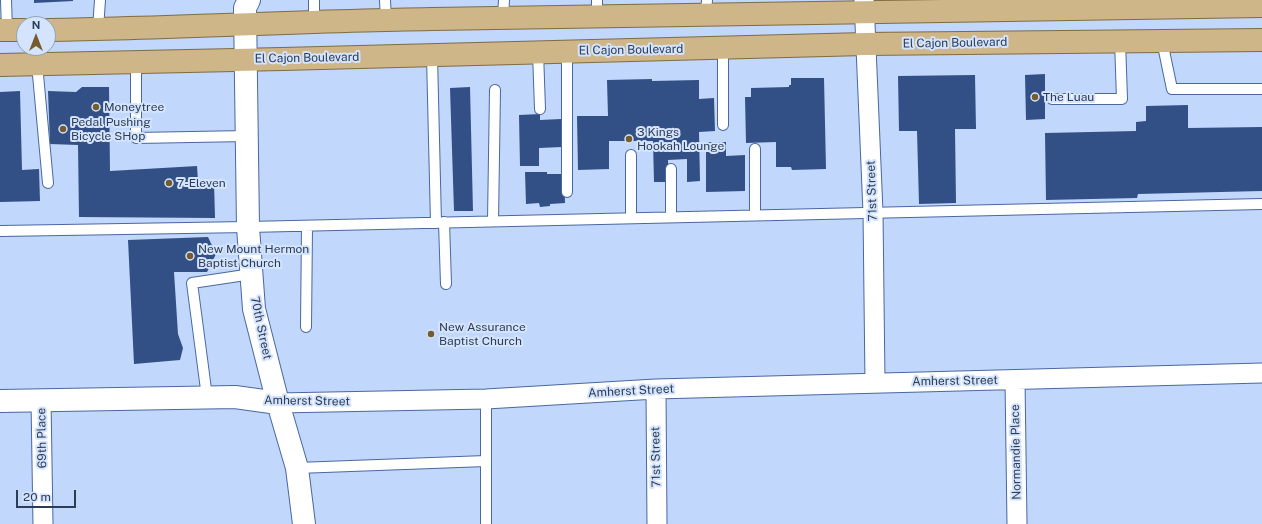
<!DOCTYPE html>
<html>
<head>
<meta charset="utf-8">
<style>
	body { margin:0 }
	#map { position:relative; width:1262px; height:524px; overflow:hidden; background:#c1d7fc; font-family:"Public Sans",sans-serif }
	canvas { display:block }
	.north { position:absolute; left:16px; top:16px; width:40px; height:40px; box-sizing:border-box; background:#d5e4fd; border:1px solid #92a1ba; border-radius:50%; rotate:0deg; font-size:11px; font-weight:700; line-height:16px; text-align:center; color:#2d3c55 }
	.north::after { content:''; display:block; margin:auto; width:14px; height:18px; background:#755c2d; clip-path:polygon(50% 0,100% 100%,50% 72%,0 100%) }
	.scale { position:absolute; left:16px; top:490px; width:60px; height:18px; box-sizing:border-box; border:2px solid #2d3c55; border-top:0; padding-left:5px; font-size:12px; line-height:14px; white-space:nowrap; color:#2d3c55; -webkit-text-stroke:3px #d5e4fd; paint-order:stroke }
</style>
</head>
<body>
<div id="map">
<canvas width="1262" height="524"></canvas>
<div class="north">N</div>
<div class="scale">20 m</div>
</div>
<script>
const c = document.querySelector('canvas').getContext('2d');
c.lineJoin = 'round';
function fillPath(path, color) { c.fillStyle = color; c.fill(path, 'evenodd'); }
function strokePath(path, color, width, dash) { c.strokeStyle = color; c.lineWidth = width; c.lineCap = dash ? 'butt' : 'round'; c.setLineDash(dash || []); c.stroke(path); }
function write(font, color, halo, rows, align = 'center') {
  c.font = font + ' "Public Sans",sans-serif'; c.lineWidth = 4; c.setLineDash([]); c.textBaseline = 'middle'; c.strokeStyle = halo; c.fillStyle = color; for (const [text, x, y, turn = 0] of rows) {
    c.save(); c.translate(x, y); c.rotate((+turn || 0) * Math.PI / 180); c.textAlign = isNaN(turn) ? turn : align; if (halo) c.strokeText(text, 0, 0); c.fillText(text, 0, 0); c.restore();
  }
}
fillPath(new Path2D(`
	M34 0H73V1L34 3Z
	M1045 74V119L1026 120 1025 75Z
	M975 75 976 129H955L956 203 919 204 917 131H899L898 76Z
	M791 78H824L826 169 792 170 791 167H776V142L746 143 745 97H751V88L789 87V85H791Z
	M652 79V81L699 80V99L714 98 715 131 699 132 700 181 687 182V159L668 160 669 182H654L653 141H609V169L578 170 577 116H608L607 80Z
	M82 87H109L110 171 197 166 198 181H214L215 218 79 217 78 145 50 144 48 91 76 92Z
	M470 87 473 211H454L450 88Z
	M20 91 22 170 39 169 40 201 0 202V92Z
	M1188 105V128L1262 127V191L1138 194 1137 198 1046 200 1045 133 1136 131V122L1146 121V106Z
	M540 114V120L561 119 562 147 539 148V166H520L519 115Z
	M706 142H726V156L745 155V191L706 192Z
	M525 172H547V174H564L565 203 550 204V206L540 207 539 203 526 204Z
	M208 237 216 254 207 272H174L178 334 183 348 180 360 134 364 128 240Z`), '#325085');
const lane = new Path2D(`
	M6 0 7 30
	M314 0V23
	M385 0 386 20
	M597 0V16
	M706 13 707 0
	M503 18 504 0
	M98 29 100 0
	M1162 41 1172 89H1262
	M723 48V125
	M538 52 540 109
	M567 52V192
	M432 56 436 223
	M136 62V138L247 136
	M37 64 48 183
	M1052 99H1122L1120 41
	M631 155V218
	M671 169V217
	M755 215V149
	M493 221 495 90
	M444 222 446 284
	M0 231 248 227 1262 204
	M306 327 307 226
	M207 397 192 283 252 274
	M486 399V524
	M297 468 486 461`);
const street = new Path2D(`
	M864 0 873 212 875 383
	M1015 380 1017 524
	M656 389 657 524
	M41 400 43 524
	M278 403 486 399 656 389 1262 373`);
const secondary = new Path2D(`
	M249 0 245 8 248 227 254 309 278 403 297 468 304 524
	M0 401 235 397 278 403`);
const primary = new Path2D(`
	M0 30H24
	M48 30C176 28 304 21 432 19 709 14 985 11 1262 6
	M0 65 282 59 865 44 1262 40`);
strokePath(lane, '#4968a0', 12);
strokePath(street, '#4968a0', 21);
strokePath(secondary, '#4968a0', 24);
strokePath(primary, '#806b43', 24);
strokePath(lane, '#fff', 10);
strokePath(street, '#fff', 19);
strokePath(secondary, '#fff', 22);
strokePath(primary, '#ceb688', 22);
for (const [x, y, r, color] of [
	[1035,97,4,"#755c2d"],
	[96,107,4,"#755c2d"],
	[63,129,4,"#755c2d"],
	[629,139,4,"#755c2d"],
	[169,183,4,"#755c2d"],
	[190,256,4,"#755c2d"],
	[431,334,4,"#755c2d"]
]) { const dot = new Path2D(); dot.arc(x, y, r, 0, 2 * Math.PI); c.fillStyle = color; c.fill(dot); strokePath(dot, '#d5e4fd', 1.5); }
write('12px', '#2d3c55', '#d5e4fd', [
	["El Cajon Boulevard",955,43,-1],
	["El Cajon Boulevard",631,50,-1],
	["El Cajon Boulevard",307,58,-1],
	["71st Street",872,191,-92],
	["70th Street",261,328,78],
	["Amherst Street",955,381,-1],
	["Amherst Street",631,391,-3],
	["Amherst Street",307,401,1],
	["69th Place",42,438,-91],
	["Normandie Place",1016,452,-91],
	["71st Street",656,457,-91]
]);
write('12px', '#2d3c55', '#d5e4fd', [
	["The Luau",1043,97],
	["Moneytree",104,107],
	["Pedal Pushing",71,122],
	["Bicycle SHop",71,136],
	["3 Kings",637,132],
	["Hookah Lounge",637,146],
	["7-Eleven",177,183],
	["New Mount Hermon",198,249],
	["Baptist Church",198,263],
	["New Assurance",439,327],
	["Baptist Church",439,341]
], 'left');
</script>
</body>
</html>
